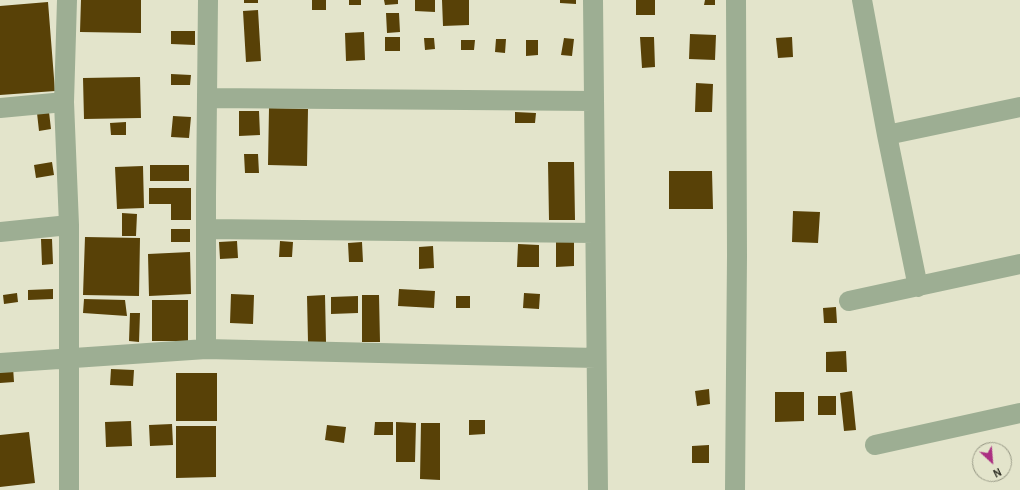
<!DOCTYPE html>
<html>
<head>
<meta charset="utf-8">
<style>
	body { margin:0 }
	#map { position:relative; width:1020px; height:490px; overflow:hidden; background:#e3e4cb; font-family:Karla,sans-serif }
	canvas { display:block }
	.north { position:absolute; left:972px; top:442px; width:40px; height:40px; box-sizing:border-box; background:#e3e4cb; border:1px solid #989986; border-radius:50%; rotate:154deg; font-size:11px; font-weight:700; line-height:16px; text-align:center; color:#28281f }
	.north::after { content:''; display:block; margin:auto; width:14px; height:18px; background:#ab2f82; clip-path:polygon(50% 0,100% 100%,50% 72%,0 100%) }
</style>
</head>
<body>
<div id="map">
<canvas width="1020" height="490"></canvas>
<div class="north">N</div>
</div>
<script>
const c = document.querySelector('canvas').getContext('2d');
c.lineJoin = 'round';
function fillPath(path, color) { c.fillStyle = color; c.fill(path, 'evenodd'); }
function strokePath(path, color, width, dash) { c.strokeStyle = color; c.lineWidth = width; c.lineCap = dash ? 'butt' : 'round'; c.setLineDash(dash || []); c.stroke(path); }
fillPath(new Path2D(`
	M81 0H141V33L80 32Z
	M244 0H258V3H244Z
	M312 0H326V10H312Z
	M349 0H361V5H349Z
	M384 0H398V4L385 5Z
	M415 0H435V12L415 11Z
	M442 0H469V25L443 26Z
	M560 0H576V4L560 3Z
	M636 0H655V15H636Z
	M705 0H715V5H704Z
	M48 2 55 91 0 95V6Z
	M258 10 261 61 246 62 243 11Z
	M386 13H399L400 32 387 33Z
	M171 31H195V45L171 44Z
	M364 32 365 60 346 61 345 33Z
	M690 34 716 35 715 60 689 59Z
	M385 37H400V51H385Z
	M640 37H654L655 67 642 68Z
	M792 37 793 57 778 58 776 38Z
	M424 38H434L435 49 425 50Z
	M564 38 574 39 572 56 561 55Z
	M496 39H506L505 53 495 52Z
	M461 40H475L474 50H461Z
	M526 40H538V55L526 56Z
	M171 74 191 75 190 85H171Z
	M140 77 141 118 84 119 83 78Z
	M696 83 713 84 712 112H695Z
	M269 108 308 109 307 166 268 165Z
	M239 111H259L260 135 239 136Z
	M49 112 51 129 39 131 37 113Z
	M515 112 536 113 535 123H515Z
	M173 116 191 117 189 138 171 137Z
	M126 122V135H111L110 123Z
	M244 154H258L259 173H245Z
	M52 162 54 175 36 178 34 165Z
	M548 162H574L575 220H549Z
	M150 165H189V181H150Z
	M143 166 144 208 117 209 115 167Z
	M669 171H712L713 209H669Z
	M149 188H191V220H171V204H149Z
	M793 211 820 212 818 243 792 242Z
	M122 213 137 214 136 236H122Z
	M171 229H190V242H171Z
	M85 237 140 238 139 296 83 295Z
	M41 239H52L53 264 42 265Z
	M237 241 238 258 220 259 219 242Z
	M280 241 293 242 292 257H279Z
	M362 242 363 262H349L348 243Z
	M556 242H574V266L556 267Z
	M518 244 539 245V267H517Z
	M433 246 434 268 419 269V247Z
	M190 252 191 294 149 296 148 254Z
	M53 289V299L28 300V290Z
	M399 289 435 291 434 308 398 306Z
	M17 293 18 302 4 304 3 295Z
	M524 293 540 294 539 309 523 308Z
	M231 294 254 295 253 324 230 323Z
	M325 295 326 342H308L307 296Z
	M362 295H379L380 342H362Z
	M358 296V313L331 314V297Z
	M456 296H470V308H456Z
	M84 299 125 300 127 316 83 313Z
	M152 300H188V341H152Z
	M836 307 837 323H824L823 308Z
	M130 313H140L139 342 129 341Z
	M846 351 847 372H826V352Z
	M13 367 14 382 0 383V368Z
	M111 369 134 370 133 386 110 385Z
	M176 373H217V421H176Z
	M709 389 710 404 697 406 695 391Z
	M852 391 856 430 844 431 840 393Z
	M775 392H804V421L775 422Z
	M818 396H836V415H818Z
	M469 420H485V434L469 435Z
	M131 421 132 446 106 447 105 422Z
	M375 422H393V435H374Z
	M396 422 416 423 415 462H396Z
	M421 423H440V480L420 479Z
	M172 424 173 445 150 446 149 425Z
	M327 425 346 427 344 443 325 440Z
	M176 426H216V477L176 478Z
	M29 432 35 483 0 487V435Z
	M709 445V463H692V446Z`), '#584107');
strokePath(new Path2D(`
	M67 0 64 102 69 225V490
	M593 0 598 490
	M862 0 887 135 918 287
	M207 98 594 101
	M0 108 64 102
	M887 135 1020 107
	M206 229 595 233
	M0 232 69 225
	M849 301 1020 264
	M206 349 596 358
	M0 363 206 349V195L208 0
	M875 445 1020 413
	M735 490 737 256 736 0`), '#9dae93', 20);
</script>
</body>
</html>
